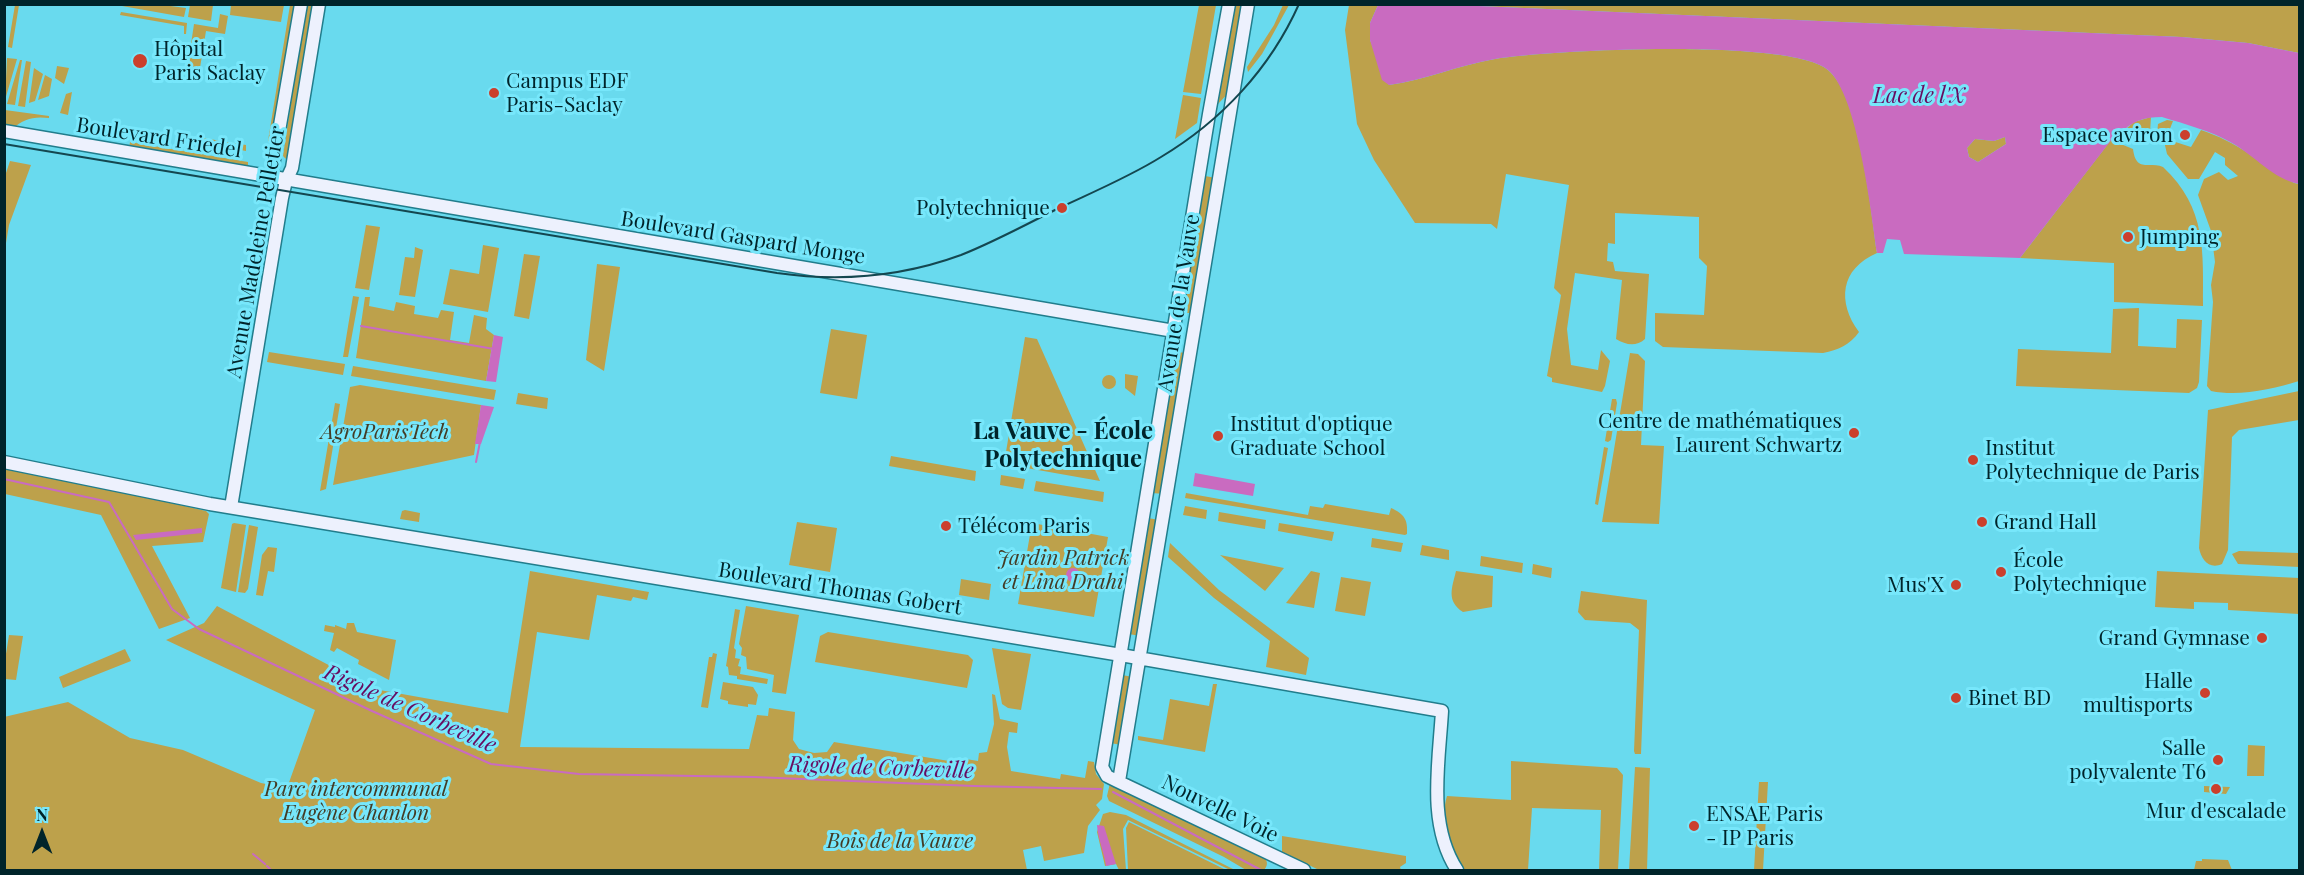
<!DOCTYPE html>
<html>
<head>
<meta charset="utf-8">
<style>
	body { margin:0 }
	#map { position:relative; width:2304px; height:875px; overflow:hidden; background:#69daee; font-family:"Playfair Display",serif }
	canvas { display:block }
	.frame { position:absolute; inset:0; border:6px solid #00242a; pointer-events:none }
	.north { position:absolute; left:12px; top:803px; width:60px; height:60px; -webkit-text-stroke:4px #77e7fb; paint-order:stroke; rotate:0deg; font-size:16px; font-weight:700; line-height:24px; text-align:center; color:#00242a }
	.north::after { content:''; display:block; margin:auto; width:21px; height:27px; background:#00242a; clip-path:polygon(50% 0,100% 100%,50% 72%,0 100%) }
</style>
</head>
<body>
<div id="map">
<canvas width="2304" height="875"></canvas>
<div class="frame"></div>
<div class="north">N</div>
</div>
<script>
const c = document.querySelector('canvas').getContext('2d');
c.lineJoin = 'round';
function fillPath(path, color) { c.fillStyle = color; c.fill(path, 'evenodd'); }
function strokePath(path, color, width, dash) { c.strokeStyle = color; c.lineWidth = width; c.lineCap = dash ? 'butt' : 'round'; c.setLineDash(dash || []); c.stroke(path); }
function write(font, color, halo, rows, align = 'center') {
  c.font = font + ' "Playfair Display",serif'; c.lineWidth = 6; c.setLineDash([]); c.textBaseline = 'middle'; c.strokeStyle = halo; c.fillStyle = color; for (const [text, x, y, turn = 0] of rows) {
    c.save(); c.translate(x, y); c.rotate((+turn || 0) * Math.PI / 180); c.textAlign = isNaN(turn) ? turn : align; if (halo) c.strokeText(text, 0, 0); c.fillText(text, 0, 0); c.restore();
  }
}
fillPath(new Path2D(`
	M122 4 163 5 186 8 184 17 122 6Z
	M15 5H19L12 48 8 47Z
	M190 5H213L211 21 188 17Z
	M231 5H284L281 22 230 15Z
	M290 5H296L273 142 268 141Z
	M304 5H312L310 30 289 156 286 159 283 156 292 96V76Z
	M1199 5H1216L1201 94 1183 92Z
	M1233 5H1245L1232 89 1218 104Z
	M1283 5H1289L1262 54 1248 72 1247 67 1274 25Z
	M1349 5H1378L1370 23V40L1389 85C1425 80 1459 65 1495 59 1550 50 1790 38 1828 70 1860 96 1871 211 1877 253 1840 269 1837 302 1859 332 1850 345 1838 350 1823 353L1663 347 1655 341V313L1704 315 1707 266 1699 258V217L1615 213V244L1608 243 1607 261 1613 262 1615 271 1649 274 1645 339C1636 347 1626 345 1616 339L1622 280 1575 273 1567 329 1571 365 1598 370 1601 350 1610 361 1605 386 1602 392 1552 382V378L1547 376 1561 295 1554 288 1569 185 1506 174 1497 229 1491 224 1415 223 1374 160 1357 124 1345 30Z
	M1456 5H2299V53L2248 43 2182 37Z
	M121 12 187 23 186 34H184V26L120 15Z
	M220 14 228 16 225 34 206 31 198 80 186 78 194 24 218 28Z
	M7 58 17 59 5 100Z
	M20 60H22L15 105 7 104Z
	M26 61 31 62 25 107 18 106Z
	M57 66 69 68 64 84 55 78Z
	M34 68 43 74 35 101 29 103Z
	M45 75 52 79 49 96 38 100Z
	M72 92 68 115 60 113 66 94Z
	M1183 95 1201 98 1197 123 1175 139Z
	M5 110 49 116V118C33 116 24 119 12 129L5 127Z
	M2151 117 2150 133 2140 136 2135 140 2119 135 2134 122Z
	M2167 120 2173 121 2166 139 2191 147 2201 130C2235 141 2264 164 2294 183L2299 184V381C2273 389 2239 397 2211 391L2207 386 2213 302 2211 285 2215 262 2211 231 2198 195 2204 179 2219 172 2228 180 2238 176 2225 165V158L2215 152 2199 179H2188L2167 154 2164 141 2157 134 2158 124Z
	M2005 137 2006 144 1978 162 1969 157 1967 148 1975 139 1994 141Z
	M203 138 246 145V151L202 143Z
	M2111 140 2133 149C2136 173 2149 161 2163 167 2207 208 2203 252 2203 306L2114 302V263L2020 258Z
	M130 142 248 162V166L160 151 152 152 129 149Z
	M10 161 31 165 9 225 5 249V176Z
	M1205 176 1216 178 1195 314 1182 312Z
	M366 225 380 227 369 290 355 288Z
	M483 245 499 248 488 312 443 304 450 269 479 274Z
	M415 247 423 250 415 297 399 295 405 257 414 258Z
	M524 254 540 256 529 319 514 316Z
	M597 264 620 267 604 371 586 360Z
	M353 296 359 297 348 357H343Z
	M365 297H370L369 306 394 311 396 302 415 306 414 314 438 318 441 310 454 312 450 340 469 343 474 315 487 318 486 329 494 335 486 381 356 358Z
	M2139 308 2138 346 2176 348 2177 319 2202 320 2199 382 2197 388 2189 393 2016 386 2018 349 2111 353 2113 309Z
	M831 329 867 335 857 399 820 393Z
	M1025 337 1037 339 1100 481 1004 464Z
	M269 352 345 364 343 375 267 362Z
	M1175 352 1188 353 1164 494 1152 493Z
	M1630 353 1638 354 1645 361 1641 445 1664 446 1659 524 1602 522Z
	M353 366 496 390 494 400 351 376Z
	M1125 374 1138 376 1135 396 1125 388Z
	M1102 382a7 7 0 1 1 14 0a7 7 0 1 1-14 0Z
	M360 385 481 405 474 455 333 485 350 387Z
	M2299 391V420L2239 430 2232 437 2228 550 2222 564C2209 570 2201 559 2199 548L2208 410Z
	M518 393 548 398 547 409 516 404Z
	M1612 399H1616L1617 403 1611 440 1608 442 1605 441Z
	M335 403 340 404 326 489 320 491Z
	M1604 447 1608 448 1598 505 1595 504Z
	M891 456 976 471 975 481 889 466Z
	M5 464 206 511 209 514 203 542 152 546 190 618 159 629 101 515 5 494Z
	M1001 475 1025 479 1023 489 1000 485Z
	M1036 481 1104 492 1103 502 1034 491Z
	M1186 493 1308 515 1310 506 1323 508 1325 504 1389 515 1391 508C1404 514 1408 519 1407 534L1405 535 1185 498Z
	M1185 506 1207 510 1206 519 1183 515Z
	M405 510 420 513 419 522 400 519 402 511Z
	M1219 512 1266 520 1265 529 1218 521Z
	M1148 518 1159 520 1140 636 1129 634Z
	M797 522 837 528 830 572 789 565Z
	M234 523 246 525 236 592 221 588 232 524Z
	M1032 523 1108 537 1094 617 1018 604Z
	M1279 523 1334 532 1332 541 1278 531Z
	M249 525 258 527 248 589 245 593 238 592Z
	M1372 538 1403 543 1401 552 1371 547Z
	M1170 543 1219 590 1309 658 1306 675 1266 667 1270 641 1214 598 1168 557Z
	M1422 545 1449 550V560L1420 555Z
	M268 547 277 548 274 572 268 571 263 596 256 595 262 555Z
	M2239 551 2299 553V567L2238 564 2232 554Z
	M1220 555 1284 568 1265 591Z
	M1481 556 1523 563 1522 573 1480 566Z
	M1533 564 1552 568 1551 578 1532 574Z
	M530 571 649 592 647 600 633 597 631 601 597 595 589 640 537 632 520 747 749 749 757 715 768 716 769 708 795 712 793 740 799 749 814 753 827 752 834 742 955 762 960 758 978 761 979 753 987 752 994 724 992 694 995 695 1000 719 1018 723 1017 733 1009 732 1007 747 1011 771 1060 779 1061 774 1085 778 1088 761 1094 762 1096 774 1104 784 1102 799 1096 805 1100 810 1088 826 1084 853 1044 861 1041 846 1023 850 1027 870H5L4 717 68 702 130 738 183 750 261 783 287 788 315 710 166 640 204 623 217 606 374 689 508 713Z
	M1311 571 1320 573 1314 608 1286 603Z
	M1456 571 1493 576 1492 607 1463 612C1446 601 1452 588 1456 571Z
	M2157 571 2299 578V614L2228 610V603L2194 602V609L2155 607Z
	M1341 577 1371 582 1365 616 1335 611Z
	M961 579 991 584 989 600 959 595Z
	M1581 591 1647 600 1641 754H1635L1634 751 1639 630 1630 623 1585 620 1578 612Z
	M746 606 799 615 786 694 772 692 774 675 747 669 746 657 741 655 742 648 739 644Z
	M735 609 740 610 734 648 736 650 735 658 740 659 738 666 741 667 740 674 768 679 767 684 737 679V676L729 675 728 667 726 666Z
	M347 623H354L357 632 396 640 389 680 358 664 359 660 337 648 334 652 330 650 334 633 324 631 325 625 335 627V625L346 629Z
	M828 632 968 655 973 660 967 688 815 662 820 636Z
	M9 635 23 636 16 680 5 679V660Z
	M992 648 1031 654 1021 710 1008 708 1002 704Z
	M125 649 131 661 63 688 59 677Z
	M713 653 717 654 708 708 701 707 709 657H712Z
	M1122 675 1133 677 1122 745 1110 743Z
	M723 682 753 687 758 695 756 705 748 704V707L728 704V701L720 699Z
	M1213 684H1217L1205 752 1138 740V736L1163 740 1170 699 1209 706Z
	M2248 745 2265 746 2264 776H2247Z
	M1511 761 1617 768 1623 775 1618 870H1599L1601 810 1532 808 1528 870H1464C1451 848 1439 822 1447 796L1511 800Z
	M1635 767 1650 768 1647 870H1629Z
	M1759 782H1768L1763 870H1754Z
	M1110 783 1263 855C1267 861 1269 864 1264 870H1246L1224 857 1109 801 1107 796Z
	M2204 786 2230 787 2226 794 2204 792Z
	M1110 812 1126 815 1235 870H1230L1128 820 1123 829 1126 870H1119L1116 864 1105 866 1097 832 1103 814Z
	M1129 822 1226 870H1128L1126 828Z
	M1282 836 1406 856V863L1400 867 1401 870H1319L1282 852Z
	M2202 859 2228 860 2232 870H2194L2196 861H2202Z`), '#bda14b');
fillPath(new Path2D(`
	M1456 5 2182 37 2248 43 2299 53V184C2273 179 2255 156 2232 143 2211 131 2185 124 2162 117 2144 117 2131 121 2119 135L2116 134 2020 258 1904 254 1900 240 1887 239 1883 253H1877C1871 213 1858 95 1828 70 1790 38 1550 50 1495 59 1459 65 1425 80 1389 85L1382 80 1370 40V23L1378 5ZM2005 137 2006 144 1978 162 1969 157 1967 148 1975 139 1994 141Z
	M494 335 503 337 496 382 486 381Z
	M481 405 494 407 481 444H475Z
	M1195 473 1255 484 1253 496 1193 486Z
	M202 528V533L136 540 133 535Z
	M1066 575a7 7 0 1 1 14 0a7 7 0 1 1-14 0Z
	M1097 825 1104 826 1116 864 1106 866C1104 851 1098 840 1097 825Z`), '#c96bc0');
strokePath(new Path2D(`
	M361 326 494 349
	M476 462 480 442
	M4 479 109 502 172 609 199 629 372 711 491 764 579 774 754 777 974 786 1101 789
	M1113 792 1261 870
	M253 854 265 864
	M267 866 271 870`), '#c96bc0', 2);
const secondary = new Path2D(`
	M1229 4 1209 114 1102 767 1107 776 1117 781 1304 870
	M4 131 1174 331
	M271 177 301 4
	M4 462 210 504 1115 654 1442 711C1439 763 1427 824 1457 870
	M231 507 282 198 286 181 292 168 319 4
	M1119 781 1248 4`);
strokePath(secondary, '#217d8c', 15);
strokePath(secondary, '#edf1fd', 12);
strokePath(new Path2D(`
	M4 144 777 273C840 282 901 277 961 255 994 242 1027 224 1059 208 1093 192 1129 177 1161 157 1221 121 1270 69 1299 4`), '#144750', 2);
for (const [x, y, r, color] of [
	[140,61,8,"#cb3f2c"],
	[494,93,6,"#cb3f2c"],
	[2185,135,6,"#cb3f2c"],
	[1062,208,6,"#cb3f2c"],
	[2128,237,6,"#cb3f2c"],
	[1854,433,6,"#cb3f2c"],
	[1218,436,6,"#cb3f2c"],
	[1973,460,6,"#cb3f2c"],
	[1982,522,6,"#cb3f2c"],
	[946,526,6,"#cb3f2c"],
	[2001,572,6,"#cb3f2c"],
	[1956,585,6,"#cb3f2c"],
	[2262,638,6,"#cb3f2c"],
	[2205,693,6,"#cb3f2c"],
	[1956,698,6,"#cb3f2c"],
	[2218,760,6,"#cb3f2c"],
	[2216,789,6,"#cb3f2c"],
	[1694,826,6,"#cb3f2c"]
]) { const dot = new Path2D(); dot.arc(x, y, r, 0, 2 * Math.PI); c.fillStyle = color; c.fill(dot); strokePath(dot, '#77e7fb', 2); }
write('21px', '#00242a', '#77e7fb', [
	["Hôpital",154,49],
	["Paris Saclay",154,73],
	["Campus EDF",506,81],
	["Paris-Saclay",506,105],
	["Espace aviron",2173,135,"right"],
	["Polytechnique",1050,208,"right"],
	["Jumping",2140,237],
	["Centre de mathématiques",1842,421,"right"],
	["Laurent Schwartz",1842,445,"right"],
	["Institut d'optique",1230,424],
	["Graduate School",1230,448],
	["Institut",1985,448],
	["Polytechnique de Paris",1985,472],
	["Grand Hall",1994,522],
	["Télécom Paris",958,526],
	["École",2013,560],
	["Polytechnique",2013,584],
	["Mus'X",1944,585,"right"],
	["Grand Gymnase",2250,638,"right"],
	["Halle",2193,681,"right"],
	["multisports",2193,705,"right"],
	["Binet BD",1968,698],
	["Salle",2206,748,"right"],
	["polyvalente T6",2206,772,"right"],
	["Mur d'escalade",2216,811,"center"],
	["ENSAE Paris",1706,814],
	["- IP Paris",1706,838]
], 'left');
write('21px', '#00242a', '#77e7fb', [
	["Boulevard Friedel",159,138,9],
	["Boulevard Gaspard Monge",743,238,9],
	["Avenue Madeleine Pelletier",256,252,-80],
	["Avenue de la Vauve",1179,303,-81],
	["Boulevard Thomas Gobert",840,589,9],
	["Nouvelle Voie",1220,809,26]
]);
write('italic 21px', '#443c25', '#77e7fb', [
	["AgroParisTech",385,432],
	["Jardin Patrick",1063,558],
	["et Lina Drahi",1063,582],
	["Parc intercommunal",356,789],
	["Eugène Chanlon",356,813],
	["Bois de la Vauve",900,841]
]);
write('italic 22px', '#670d61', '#77e7fb', [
	["Lac de l'X",1919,96],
	["Rigole de Corbeville",410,709,24],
	["Rigole de Corbeville",881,768,2]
]);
write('bold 24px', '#00242a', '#77e7fb', [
	["La Vauve - École",1063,432],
	["Polytechnique",1063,460]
]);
</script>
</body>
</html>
